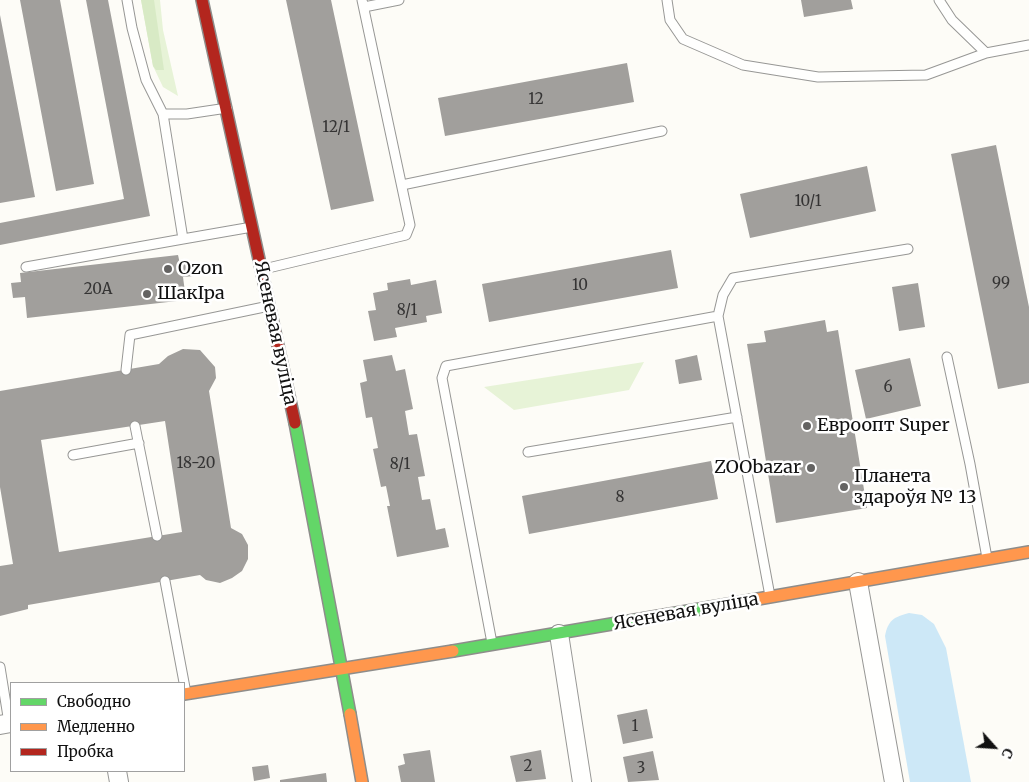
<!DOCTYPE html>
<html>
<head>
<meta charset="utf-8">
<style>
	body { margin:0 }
	#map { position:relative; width:1029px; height:782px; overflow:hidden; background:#fdfcf7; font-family:Merriweather,serif }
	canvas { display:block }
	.legend { position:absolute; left:10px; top:682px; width:175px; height:90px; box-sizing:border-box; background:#fff; border:1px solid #a0a0a0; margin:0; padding:6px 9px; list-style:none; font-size:15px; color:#111 }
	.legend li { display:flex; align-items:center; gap:10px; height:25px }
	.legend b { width:25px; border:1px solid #a0a0a0 }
	.north { position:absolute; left:969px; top:722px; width:50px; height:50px; -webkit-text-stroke:4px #fff; paint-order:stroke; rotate:116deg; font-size:14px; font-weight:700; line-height:20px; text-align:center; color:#111 }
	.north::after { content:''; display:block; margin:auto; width:18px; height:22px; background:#111; clip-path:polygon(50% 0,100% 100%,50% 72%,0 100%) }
</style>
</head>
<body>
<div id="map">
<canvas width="1029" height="782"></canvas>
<ul class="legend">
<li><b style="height:6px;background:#63d668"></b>Свободно</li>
<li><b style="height:6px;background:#ff974d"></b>Медленно</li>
<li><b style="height:6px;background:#b3261e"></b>Пробка</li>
</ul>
<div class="north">С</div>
</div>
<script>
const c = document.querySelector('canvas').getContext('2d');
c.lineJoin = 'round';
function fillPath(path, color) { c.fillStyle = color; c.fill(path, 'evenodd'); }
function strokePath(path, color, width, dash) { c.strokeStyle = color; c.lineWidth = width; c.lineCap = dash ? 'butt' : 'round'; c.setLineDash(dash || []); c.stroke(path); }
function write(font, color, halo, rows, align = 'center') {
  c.font = font + ' Merriweather,serif'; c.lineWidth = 5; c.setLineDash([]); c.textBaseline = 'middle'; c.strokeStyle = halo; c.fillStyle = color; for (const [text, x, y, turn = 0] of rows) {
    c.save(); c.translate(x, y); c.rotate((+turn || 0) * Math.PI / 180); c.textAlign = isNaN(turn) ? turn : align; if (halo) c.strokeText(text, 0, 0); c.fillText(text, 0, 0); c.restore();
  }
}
fillPath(new Path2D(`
	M141 0H160L163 30 178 96 163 87 153 66Z
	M644 362 629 390 514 410 484 387Z`), '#e7f3d7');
fillPath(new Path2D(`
	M141 0H154L164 70H156L153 66Z`), '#d8eac5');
fillPath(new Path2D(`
	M909 613 922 615 934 624 946 648 971 782H910L885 636C888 620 894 617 909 613Z`), '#cde8f7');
fillPath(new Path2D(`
	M20 0H60L94 184 56 191Z
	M86 0H108L150 216 0 245V223L124 199Z
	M286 0H331L374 201 331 210Z
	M801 0H851L853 9 804 17Z
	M0 15 35 197 0 203Z
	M627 63 634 102 445 136 438 98Z
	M996 145 1029 307V383L998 389 951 154Z
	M867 166 876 211 750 238 740 194Z
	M671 250 678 288 489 322 482 284Z
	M178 255 180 264 193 263 194 276 183 277 186 300 27 318 25 297 13 298 11 283 21 282 20 273Z
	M410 279 411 285 436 280 442 313 426 316 427 322 395 328 397 337 374 341 368 311 376 310 373 293 388 290 387 283Z
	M918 283 925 327 899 331 892 287Z
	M825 320 827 332 838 330 867 508 776 523 747 344 766 342 764 331Z
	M183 349 200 350 215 367 216 378 209 391 231 528 242 534 248 545V559L242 571 232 578 220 583 206 580 200 575 28 605V609L0 616V566L13 564 0 487V391L159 364 168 356ZM165 421 182 532 59 552 41 440Z
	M392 355 396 371 405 369 413 409 405 411 409 435 417 434 425 476 418 477 422 500 430 499 436 530 445 528 449 547 397 557 387 506H390L386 486 381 487 373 449 378 448 372 417 366 418 360 383 367 381 363 360Z
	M697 355 702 380 679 384 675 360Z
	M910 358 921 406 866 419 855 370Z
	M711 461 718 499 529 534 522 496Z
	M647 709 653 738 623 744 617 715Z
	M430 750 435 782H401L398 766 405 764 403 754Z
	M541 750 546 779 516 782 510 756Z
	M653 751 659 780 628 782 623 757Z
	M268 765 270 778 254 781 252 767Z
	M326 773 327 782H280V780Z`), '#a19f9c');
const lane = new Path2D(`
	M667 0 670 20 683 39 743 65 818 77 926 75 986 53 1029 45
	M939 0 952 20 986 53
	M364 7 399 0
	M163 114H187L227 108
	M402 185 662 131
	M183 239 252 227
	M26 267 183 239 163 114 146 80 132 28 127 0
	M264 269 406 235 410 225 362 0
	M718 316 723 295 733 278 908 249
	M947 357 970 464 987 558
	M126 370 130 335 269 306
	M135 426 157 536
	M528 452 737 417
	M73 455 139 443
	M165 581 186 693
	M492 643 442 378 446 366 718 316 770 596
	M0 667 9 723`);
const street = new Path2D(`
	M858 582 894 782
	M559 634 582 782
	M0 725 11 723
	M117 771 119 782`);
const fast = new Path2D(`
	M295 423 350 714
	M453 651 735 603`);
const slow = new Path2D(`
	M735 603 1029 552
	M184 694 453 651
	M350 714 362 782`);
const jam = new Path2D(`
	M202 0 295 423`);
strokePath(lane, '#979795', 11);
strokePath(street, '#979795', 20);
strokePath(fast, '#8e8d8b', 14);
strokePath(slow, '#8e8d8b', 14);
strokePath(jam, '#8e8d8b', 14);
strokePath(lane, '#fffffe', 9);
strokePath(street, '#fffffe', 18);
strokePath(fast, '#63d668', 11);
strokePath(slow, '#ff974d', 11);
strokePath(jam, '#b3261e', 11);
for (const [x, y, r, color] of [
	[168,269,5,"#646362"],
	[147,294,5,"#646362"],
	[807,426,5,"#646362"],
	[811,468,5,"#646362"],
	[844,487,5,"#646362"]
]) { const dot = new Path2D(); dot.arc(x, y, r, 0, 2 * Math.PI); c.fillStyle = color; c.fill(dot); strokePath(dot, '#fff', 2); }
write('15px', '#353434', null, [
	["12",536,100],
	["12/1",336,128],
	["10/1",808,202],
	["99",1001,284],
	["10",580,286],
	["20А",98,290],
	["8/1",407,311],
	["6",888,388],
	["18-20",196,464],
	["8/1",400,465],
	["8",620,498],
	["1",635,727],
	["2",528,767],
	["3",641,769]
]);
write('18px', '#111', '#fff', [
	["Ozon",178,269],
	["ШакІра",157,294],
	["Евроопт Super",817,426],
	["ZOObazar",801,468,"right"],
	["Планета",854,477],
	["здароўя № 13",854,498]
], 'left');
write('18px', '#111', '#fff', [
	["Ясеневая вуліца",275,333,78],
	["Ясеневая вуліца",686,612,-10]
]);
</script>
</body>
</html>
